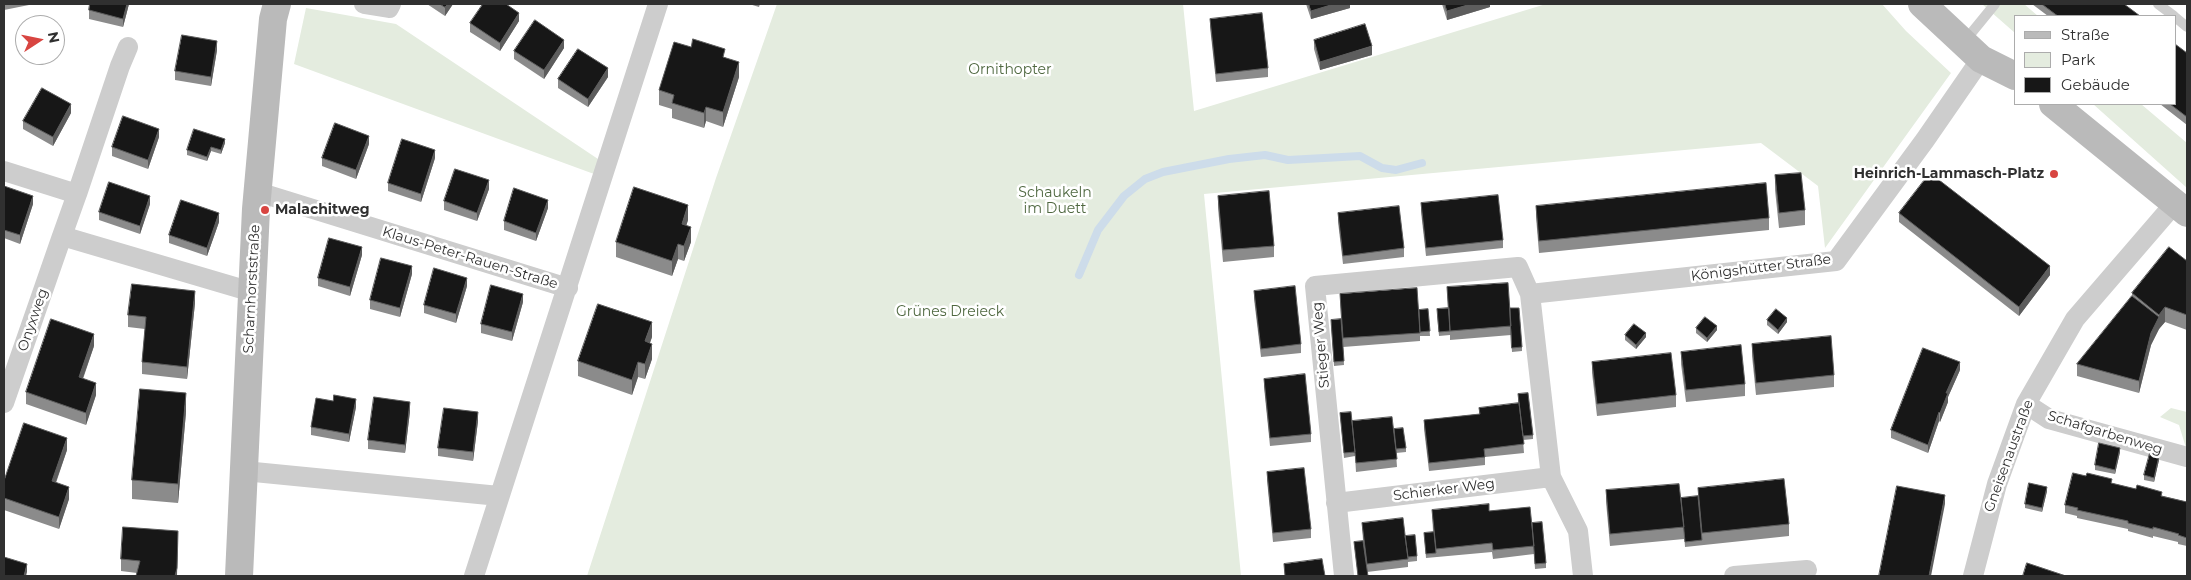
<!DOCTYPE html>
<html>
<head>
<meta charset="utf-8">
<style>
	body { margin:0 }
	#map { position:relative; width:2191px; height:580px; overflow:hidden; background:#fff; font-family:Montserrat,sans-serif }
	canvas { display:block }
	.frame { position:absolute; inset:0; border:5px solid #303030; pointer-events:none }
	.legend { position:absolute; left:2014px; top:15px; width:162px; height:90px; box-sizing:border-box; background:#fff; border:1px solid #acacac; margin:0; padding:6px 9px; list-style:none; font-size:15px; color:#303030 }
	.legend li { display:flex; align-items:center; gap:10px; height:25px }
	.legend b { width:25px; border:1px solid #acacac }
	.north { position:absolute; left:15px; top:15px; width:50px; height:50px; box-sizing:border-box; background:#fff; border:1px solid #acacac; border-radius:50%; rotate:79deg; font-size:14px; font-weight:700; line-height:20px; text-align:center; color:#303030 }
	.north::after { content:''; display:block; margin:auto; width:18px; height:22px; background:#d84541; clip-path:polygon(50% 0,100% 100%,50% 72%,0 100%) }
</style>
</head>
<body>
<div id="map">
<canvas width="2191" height="580"></canvas>
<div class="frame"></div>
<ul class="legend">
<li><b style="height:6px;background:#bababa"></b>Straße</li>
<li><b style="height:14px;background:#e4ecdf"></b>Park</li>
<li><b style="height:14px;background:#171717"></b>Gebäude</li>
</ul>
<div class="north">N</div>
</div>
<script>
const c = document.querySelector('canvas').getContext('2d');
c.lineJoin = 'round';
function fillPath(path, color) { c.fillStyle = color; c.fill(path, 'evenodd'); }
function strokePath(path, color, width, dash) { c.strokeStyle = color; c.lineWidth = width; c.lineCap = dash ? 'butt' : 'round'; c.setLineDash(dash || []); c.stroke(path); }
function write(font, color, halo, rows, align = 'center') {
  c.font = font + ' Montserrat,sans-serif'; c.lineWidth = 5; c.setLineDash([]); c.textBaseline = 'middle'; c.strokeStyle = halo; c.fillStyle = color; for (const [text, x, y, turn = 0] of rows) {
    c.save(); c.translate(x, y); c.rotate((+turn || 0) * Math.PI / 180); c.textAlign = isNaN(turn) ? turn : align; if (halo) c.strokeText(text, 0, 0); c.fillText(text, 0, 0); c.restore();
  }
}
fillPath(new Path2D(`
	M777 4H1183L1194 111 1546 4H1882L1906 31 1951 73 1825 248 1818 186 1761 143 1204 194 1241 576H587L716 178Z
	M1982 4H2024L2038 16H2015V33Z
	M306 8 396 24 598 159 594 174 294 64Z
	M2093 104H2141L2187 143V188Z
	M2171 408 2187 412V448H2186L2179 425 2160 417Z`), '#e4ecdf');
strokePath(new Path2D(`
	M1079 275 1098 230 1124 196 1145 179 1163 172 1229 159 1265 155 1288 160 1360 156 1382 168 1396 170 1422 163`), '#cddcea', 8);
strokePath(new Path2D(`
	M2158 4 2174 16
	M2175 17 2187 27
	M1964 42 1995 4`), '#cdcdcd', 10);
strokePath(new Path2D(`
	M364 4 389 8 391 4
	M4 171 77 194 62 236 252 292
	M258 192 568 288
	M77 194 120 66 128 47
	M1530 294 1836 261 1925 140 1981 59
	M4 403 62 236
	M2026 404 2049 419 2187 457
	M244 471 499 496
	M1336 503 1551 477
	M474 576 658 4
	M1344 576 1315 286 1518 267 1530 294 1551 477 1578 531 1583 576
	M1734 576 1807 570
	M1973 576 1997 484 2026 404 2075 319 2175 203`), '#cdcdcd', 20);
strokePath(new Path2D(`
	M1922 4 1981 59 2015 76
	M2053 104 2187 213
	M239 576 256 209 273 19 277 4`), '#bababa', 28);
fillPath(new Path2D(`
	M4 4H29V5L4 10Z
	M90 4H129L123 27 89 19V10Z
	M427 4H453L445 16Z
	M749 4H760L759 7Z
	M1306 4H1350V8L1311 19Z
	M1442 4H1490V7L1447 20Z
	M2032 4H2124L2140 16H2048Z
	M1210 19 1268 68V77L1216 82 1210 27Z
	M519 21 500 51 470 32V23Z
	M1314 40 1372 55 1320 70 1314 49Z
	M564 48 544 79 514 59V51Z
	M217 50 211 86 175 80V71Z
	M2187 53V125L2160 104H2175Z
	M725 57 739 77 723 127 706 121 704 128 672 118V109L659 105V90Z
	M608 77 588 107 558 88V79Z
	M71 113 53 146 23 129V121Z
	M159 137 148 169 112 156V147Z
	M225 143 221 154 211 151 207 161 187 155V150Z
	M369 144 356 179 322 166V158Z
	M435 158 421 202 388 191V183Z
	M1775 175 1805 210V225L1779 228 1775 190Z
	M4 186 33 204 20 244 4 238Z
	M489 189 477 221 444 210V201Z
	M1218 196 1274 246V257L1223 262 1218 208Z
	M1421 203 1503 240V248L1426 256 1421 212Z
	M150 204 140 234 99 220V212Z
	M1536 206 1769 218V230L1539 253 1536 217Z
	M548 208 536 241 504 230V221Z
	M1338 213 1404 248V257L1343 264 1338 222Z
	M1899 213 2050 275 2019 316 1899 222Z
	M688 220 686 226 691 242 684 261 678 259 672 276 616 257V242Z
	M219 222 207 256 169 243V235Z
	M362 255 350 296 318 286V278Z
	M2187 261V330L2165 322 2159 329 2151 345 2139 393 2077 376V364L2132 296V293Z
	M412 274 400 317 370 309V300Z
	M467 286 456 323 424 313V305Z
	M1447 287 1510 308 1522 347V351L1512 352 1511 335 1450 340V335L1439 336 1437 314 1448 309Z
	M1254 291 1301 344V353L1261 357 1254 299Z
	M1340 294 1419 310 1428 309 1430 336H1420V341L1343 347 1344 365 1334 366 1331 324 1341 319Z
	M523 302 512 341 481 333V324Z
	M195 303 187 379 142 374V362L145 329 128 327V315Z
	M1767 320 1787 322 1778 334 1767 325Z
	M1696 328 1717 330 1707 342 1696 333Z
	M1625 335 1646 337 1636 349 1625 340Z
	M652 337 650 343 652 359 645 379 638 377 632 395 578 376V361Z
	M1752 344 1834 375V387L1756 395 1752 356Z
	M94 346 83 379 96 395 86 425 26 404V392Z
	M1681 352 1745 384V396L1686 402 1681 364Z
	M1592 362 1676 395V407L1597 416 1592 373Z
	M1960 370 1948 397V402L1940 422 1939 421 1928 453 1891 438V430Z
	M1264 379 1311 434V442L1270 446 1264 387Z
	M1518 394 1533 435V439L1523 440 1524 453 1485 457V465L1429 471 1424 429V420L1479 414V408L1518 404Z
	M356 407 349 442 311 435V427Z
	M410 411 405 453 368 449V440Z
	M186 412 178 503 132 499V480Z
	M1340 413 1352 425 1394 429 1406 448V452L1396 453 1397 467 1356 472 1355 456 1344 458Z
	M478 421 473 461 438 456V448Z
	M67 450 56 483 69 499 59 529 4 510V481Z
	M2120 452 2115 474 2095 470V465Z
	M2159 460 2154 482 2144 480V475Z
	M1267 472 1311 529V538L1273 542 1267 480Z
	M2112 483 2187 502V499V546L2178 544V542L2153 536V538L2128 531V529L2077 518V516L2065 513V505Z
	M1698 488 1789 524V536L1685 547 1684 533V539L1610 546 1606 502V490L1681 498 1698 496Z
	M2047 491 2042 512 2025 508V504Z
	M1432 510 1489 511 1532 523 1546 563V568L1535 569 1534 554 1493 559 1492 552 1426 558 1424 533 1433 532Z
	M1362 523 1405 536 1417 556V561L1408 562V567L1367 572 1368 576H1358L1354 542 1363 541Z
	M178 543 137 573 121 571V559Z`), '#8b8b8b');
fillPath(new Path2D(`
	M127 4H129L123 27V19Z
	M448 4H453L445 16V7Z
	M1334 4H1350V8L1311 19V11Z
	M1471 4H1490V7L1447 20V11Z
	M519 13V21L500 51V43Z
	M564 40V48L544 79V70Z
	M217 41V50L211 86V77Z
	M1372 46V55L1320 70V62Z
	M739 62V77L723 127V112Z
	M608 68V77L588 107V99Z
	M71 104V113L53 146V137Z
	M706 107V121L704 128V113Z
	M159 129V137L148 169V160Z
	M369 136V144L356 179V170Z
	M225 139V143L221 154V150Z
	M211 147V151L207 161V157Z
	M435 150V158L421 202V194Z
	M489 180V189L477 221V213Z
	M33 196V204L20 244V235Z
	M150 196V204L140 234V226Z
	M548 200V208L536 241V233Z
	M688 205V220L682 239V224Z
	M219 213V222L207 256V248Z
	M691 227V242L684 261V246Z
	M678 244V259L672 276V261Z
	M362 247V255L350 296V287Z
	M412 266V274L400 317V308Z
	M2050 266V275L2019 316V307Z
	M467 278V286L456 323V314Z
	M195 291V303L187 379V367Z
	M523 294V302L512 341V332Z
	M2165 307V322L2159 329 2151 345 2139 393V381L2151 333 2159 317V315Z
	M1787 318V322L1778 334V330Z
	M652 322V337L645 356V341Z
	M1717 326V330L1707 342V338Z
	M1646 333V337L1636 349V345Z
	M94 334V346L79 389V377Z
	M652 344V359L645 379V364Z
	M638 362V377L632 395V380Z
	M1960 362V370L1948 397V402L1940 422V413L1946 393Z
	M96 383V395L86 425V413Z
	M186 393V412L178 503V484Z
	M356 399V407L349 442V434Z
	M410 402V411L405 453V445Z
	M478 412V421L473 461V452Z
	M1939 412V421L1928 453V445Z
	M67 438V450L52 493V481Z
	M2120 448V452L2115 474V470Z
	M2159 456V460L2154 482V478Z
	M69 487V499L59 529V517Z
	M2047 487V491L2042 512V508Z
	M1945 495V504L1931 576H1929Z
	M178 531 177 576H175Z
	M27 564V572L26 576H24Z`), '#5d5d5d');
const building = new Path2D(`
	M90 4H127L123 19 89 10Z
	M440 4H448L445 7Z
	M483 4H506L519 13 500 43 470 23Z
	M1309 4H1334L1311 11Z
	M1445 4H1471L1447 11Z
	M2042 4H2124L2140 16H2058Z
	M1262 13 1268 68 1216 74 1210 19Z
	M535 20 564 40 544 70 514 51Z
	M1365 24 1372 46 1320 62 1314 40Z
	M182 35 217 41 211 77 175 71Z
	M693 39 725 49 723 57 739 62 723 112 706 107 704 113 672 103 674 95 659 90 674 42 691 47Z
	M2175 44 2187 53V117L2170 104H2175Z
	M578 49 608 68 588 99 558 79Z
	M42 88 71 104 53 137 23 121Z
	M123 116 159 129 148 160 112 147Z
	M335 123 369 136 356 170 322 158Z
	M194 129 225 139 221 150 211 147 207 157 187 150Z
	M402 139 435 150 421 194 388 183Z
	M455 169 489 180 477 213 444 201Z
	M1801 173 1805 210 1779 213 1775 175Z
	M1930 173 2050 266 2019 307 1899 213Z
	M109 182 150 196 140 226 99 212Z
	M1766 183 1769 218 1539 241 1536 206Z
	M4 186 33 196 20 235 4 230Z
	M634 187 688 205 682 224 691 227 684 246 678 244 672 261 616 242Z
	M514 188 548 200 536 233 504 221Z
	M1269 191 1274 246 1223 250 1218 196Z
	M1498 195 1503 240 1426 248 1421 203Z
	M181 200 219 213 207 248 169 235Z
	M1399 206 1404 248 1343 256 1338 213Z
	M329 238 362 247 350 287 318 278Z
	M2169 247 2187 261V315L2165 307 2159 315 2132 293Z
	M381 258 412 266 400 308 370 300Z
	M434 268 467 278 456 314 424 305Z
	M1508 283 1511 326 1450 331 1447 287Z
	M132 284 195 291 187 367 142 362 146 317 128 315Z
	M491 285 523 294 512 332 481 324Z
	M1295 286 1301 344 1261 349 1254 291Z
	M1417 288 1420 333 1343 338 1340 294Z
	M2132 296 2159 317 2151 333 2139 381 2077 364Z
	M598 304 652 322 645 341 652 344 645 364 638 362 632 380 578 361Z
	M1449 308 1450 331 1439 332 1437 309Z
	M1510 308H1519L1522 347 1512 348Z
	M1428 309 1430 331 1420 332 1419 310Z
	M1776 309 1787 318 1778 330 1767 320Z
	M1705 317 1717 326 1707 338 1696 328Z
	M51 319 94 334 79 377 96 383 86 413 26 392Z
	M1341 319 1344 361 1334 362 1331 320Z
	M1634 324 1646 333 1636 345 1625 335Z
	M1831 336 1834 375 1756 383 1752 344Z
	M1741 345 1745 384 1686 390 1681 352Z
	M1923 348 1960 362 1946 393H1948L1940 413 1939 412 1928 445 1891 430Z
	M1671 353 1676 395 1597 404 1592 362Z
	M1305 374 1311 434 1270 438 1264 379Z
	M140 389 186 393 178 484 132 480Z
	M1528 393 1533 435 1523 436 1518 394Z
	M334 395 356 399 349 434 311 427 316 398 333 401Z
	M374 397 410 402 405 445 368 440Z
	M1519 403 1524 444 1484 449 1485 457 1429 463 1424 420 1480 414 1479 408Z
	M444 408 478 412 473 452 438 448Z
	M1351 412 1355 452 1344 453 1340 413Z
	M1392 417 1397 459 1356 463 1352 421Z
	M24 423 67 438 52 481 69 487 59 517 4 498V481Z
	M1403 428 1406 448 1396 449 1394 429Z
	M2099 443 2120 448 2115 470 2095 465Z
	M2150 453 2159 456 2154 478 2144 475Z
	M1304 468 1311 529 1273 533 1267 472Z
	M2073 473 2086 476 2087 473 2112 479 2111 483 2136 489 2137 485 2162 492 2161 496 2187 502V499V538L2178 535 2179 534 2153 527V529L2128 523V521L2077 510 2078 508 2065 505Z
	M1784 479 1789 524 1702 533 1698 488Z
	M2029 483 2047 487 2042 508 2025 504Z
	M1679 484 1684 527 1610 534 1606 490Z
	M1897 486 1945 495 1929 576H1879Z
	M1698 496 1702 540 1685 542 1681 498Z
	M1489 504V511L1530 507 1534 546 1493 550 1492 543 1436 549 1432 510Z
	M1403 518 1408 559 1367 564 1362 523Z
	M1542 522 1546 563 1535 564 1532 523Z
	M123 527 178 531 177 568 175 576H136L140 561 121 559Z
	M1434 532 1436 553 1426 554 1424 533Z
	M1415 535 1417 556 1408 557 1405 536Z
	M1363 541 1368 576H1358L1354 542Z
	M4 557 27 564 24 576H4Z
	M1322 559 1325 576H1285L1284 564Z
	M2027 563 2066 576H2023Z`);
fillPath(building, '#171717');
strokePath(building, '#5d5d5d', 1);
for (const [x, y, r, color] of [
	[2054,174,5,"#d84541"],
	[265,210,5,"#d84541"]
]) { const dot = new Path2D(); dot.arc(x, y, r, 0, 2 * Math.PI); c.fillStyle = color; c.fill(dot); strokePath(dot, '#fff', 2); }
write('14px', '#4f6840', '#fff', [
	["Ornithopter",1010,70],
	["Schaukeln",1055,193],
	["im Duett",1055,209],
	["Grünes Dreieck",950,312]
]);
write('bold 14px', '#303030', '#fff', [
	["Heinrich-Lammasch-Platz",2044,174],
	["Malachitweg",275,210,"left"]
], 'right');
write('14px', '#303030', '#fff', [
	["Klaus-Peter-Rauen-Straße",470,258,17],
	["Königshütter Straße",1761,268,-7],
	["Scharnhorststraße",252,289,-87],
	["Onyxweg",33,320,-71],
	["Stieger Weg",1321,345,-95],
	["Schafgarbenweg",2105,433,17],
	["Gneisenaustraße",2009,456,-70],
	["Schierker Weg",1444,490,-7]
]);
</script>
</body>
</html>
